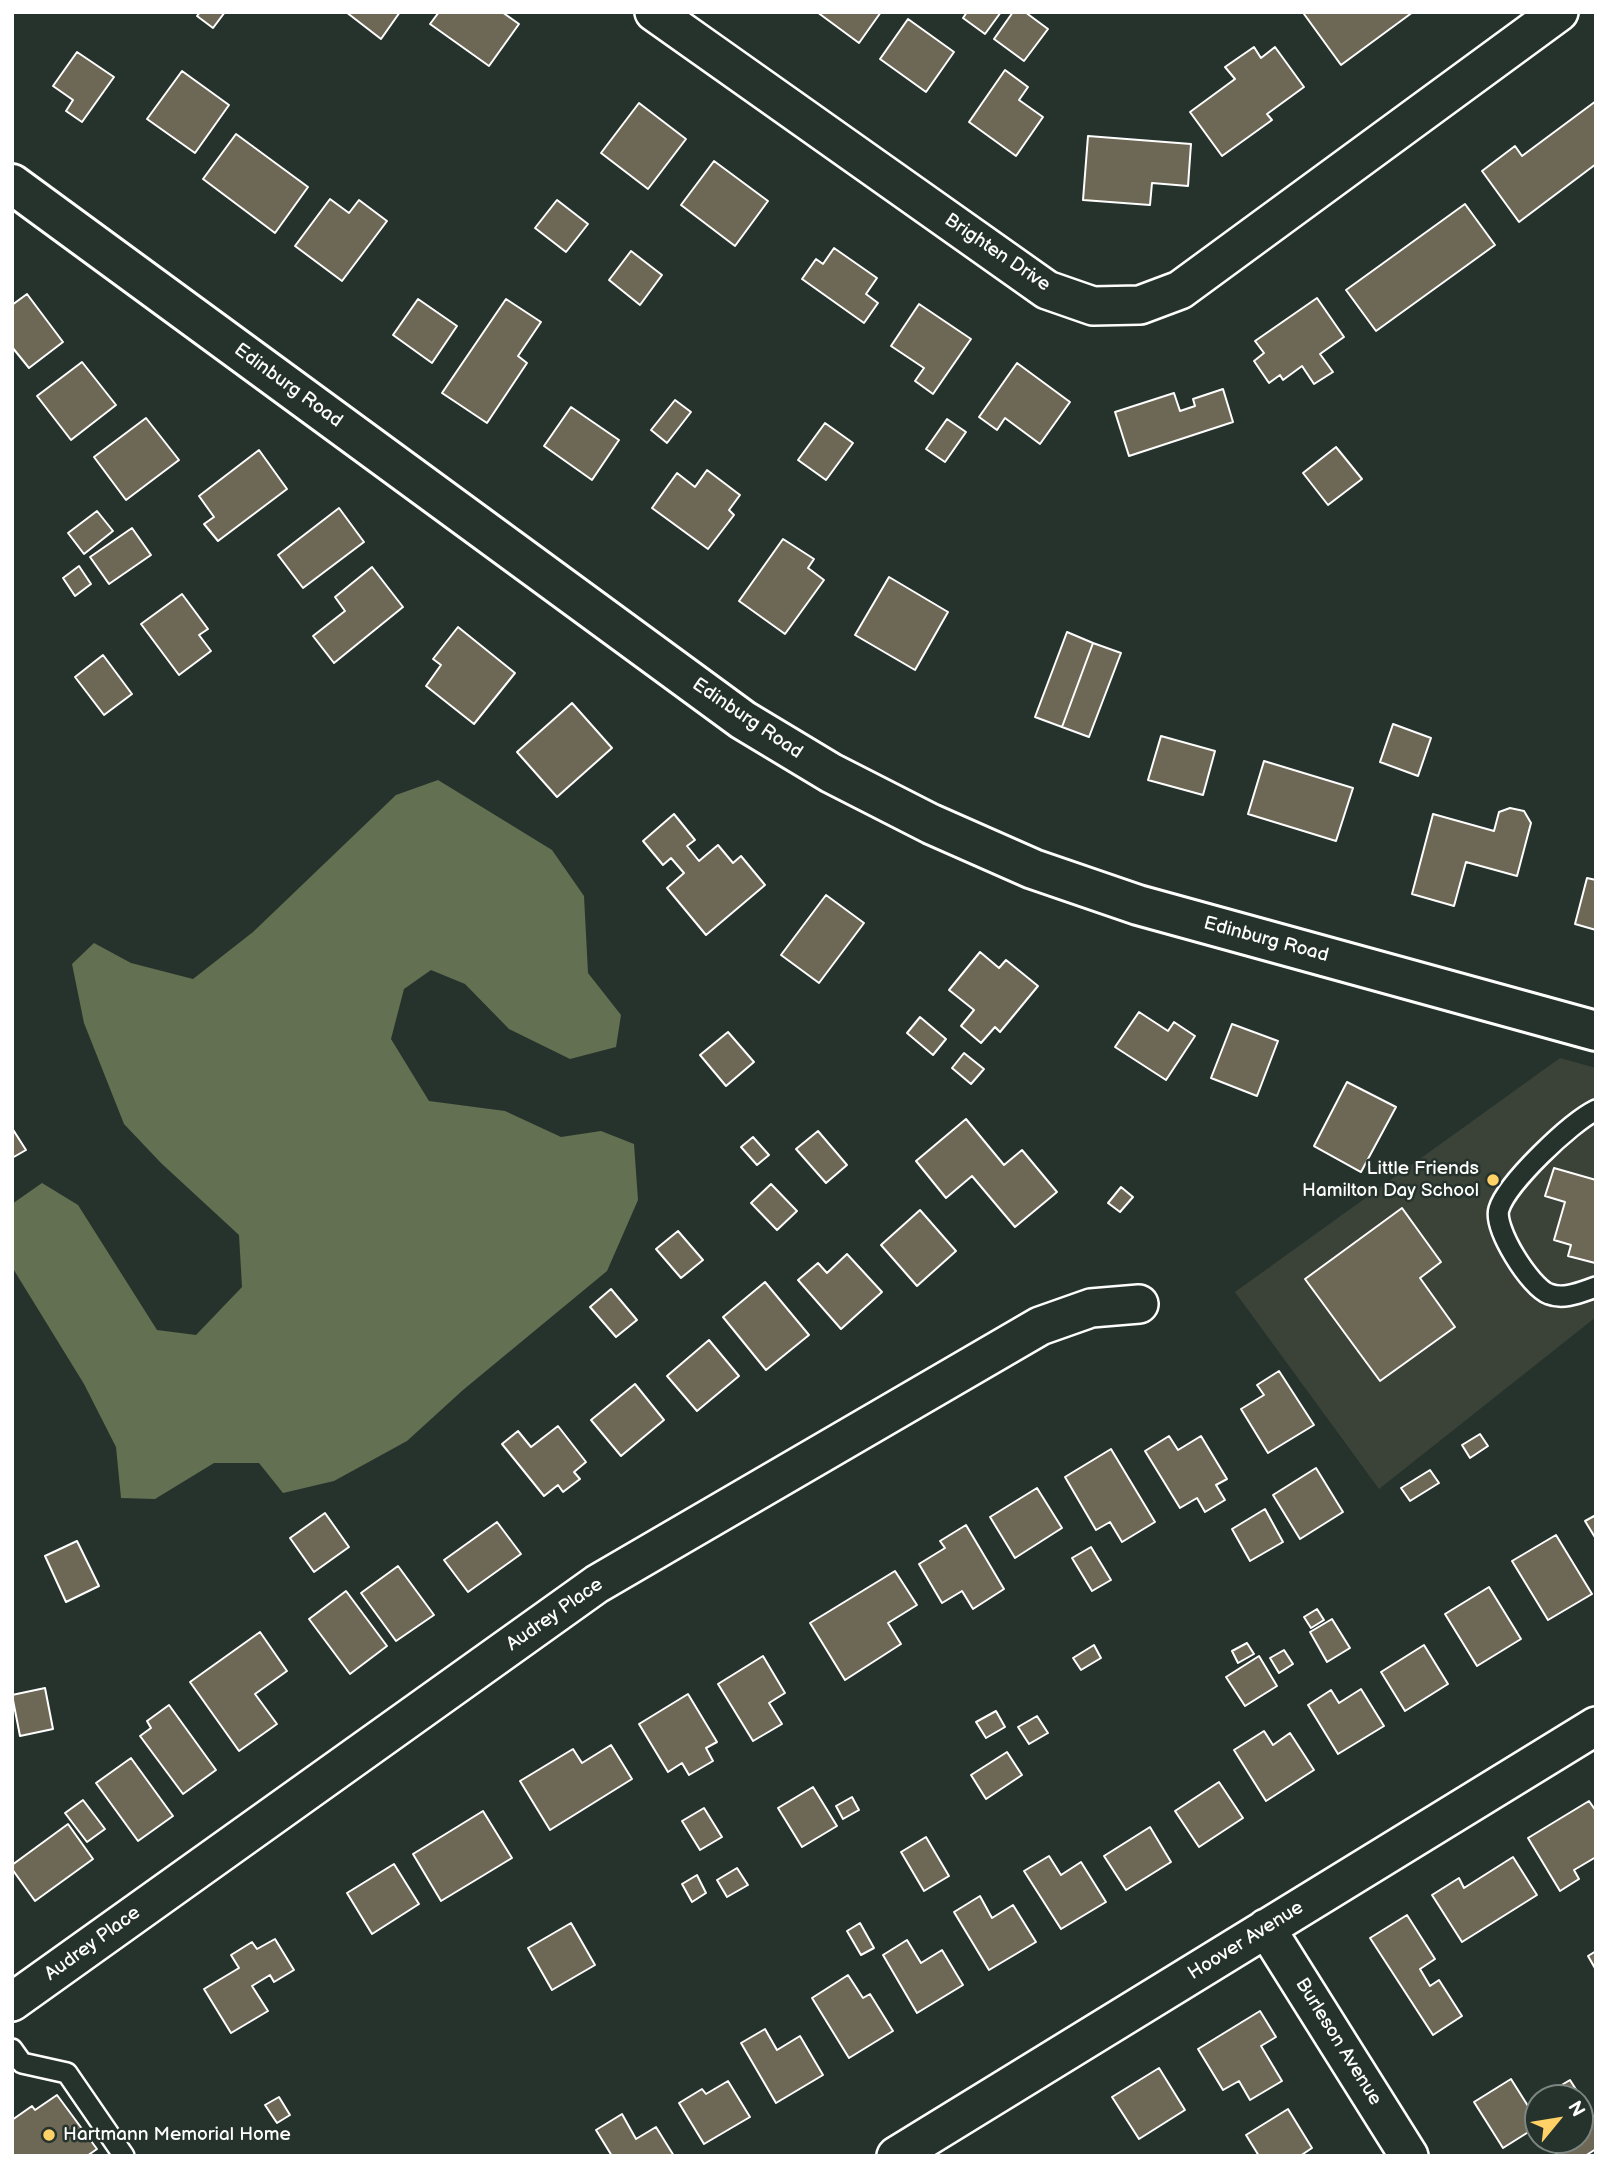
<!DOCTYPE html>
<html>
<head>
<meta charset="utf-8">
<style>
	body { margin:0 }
	#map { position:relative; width:1608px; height:2168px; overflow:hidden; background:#26332d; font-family:"Balsamiq Sans",sans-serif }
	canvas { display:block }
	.frame { position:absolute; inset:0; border:14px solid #fff; pointer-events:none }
	.north { position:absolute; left:1524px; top:2084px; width:70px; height:70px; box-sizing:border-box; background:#26332d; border:2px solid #7d8581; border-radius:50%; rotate:60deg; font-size:19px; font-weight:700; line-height:28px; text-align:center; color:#fff }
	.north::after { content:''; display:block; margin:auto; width:24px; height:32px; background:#ffd166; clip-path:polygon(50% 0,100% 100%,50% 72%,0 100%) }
</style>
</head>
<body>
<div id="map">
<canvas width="1608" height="2168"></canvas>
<div class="frame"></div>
<div class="north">N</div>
</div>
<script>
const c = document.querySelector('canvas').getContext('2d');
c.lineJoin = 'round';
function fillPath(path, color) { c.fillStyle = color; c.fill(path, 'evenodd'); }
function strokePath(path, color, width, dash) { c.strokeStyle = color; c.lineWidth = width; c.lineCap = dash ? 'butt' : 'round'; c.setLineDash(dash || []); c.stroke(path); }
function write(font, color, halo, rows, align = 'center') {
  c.font = font + ' "Balsamiq Sans",sans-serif'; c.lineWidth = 5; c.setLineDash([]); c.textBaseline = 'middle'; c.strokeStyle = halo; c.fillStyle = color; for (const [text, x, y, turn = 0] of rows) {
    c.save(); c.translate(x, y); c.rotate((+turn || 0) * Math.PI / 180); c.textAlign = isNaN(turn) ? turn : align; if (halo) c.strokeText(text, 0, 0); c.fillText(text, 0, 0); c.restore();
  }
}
fillPath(new Path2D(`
	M1560 1058 1596 1068V1317L1379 1489 1235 1292Z`), '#3b4339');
fillPath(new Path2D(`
	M438 780 552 850 584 896 588 973 621 1015 616 1047 570 1059 509 1029 465 984 431 970 404 989 391 1039 429 1101 505 1111 561 1137 601 1131 634 1144 638 1200 607 1271 463 1390 407 1441 334 1481 283 1493 259 1463H214L155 1499 121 1498 116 1447 84 1384 12 1267V1204L42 1183 78 1205 157 1330 196 1335 242 1287 239 1235 161 1163 124 1124 84 1023 72 964 94 943 131 963 193 979 253 932 396 795Z`), '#637051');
const building = new Path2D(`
	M200 12H225L213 28 197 16Z
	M346 12H400L381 39Z
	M439 12H502L519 24 489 66 430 24Z
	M817 12H881L859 43Z
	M967 12H1001L985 34 963 18Z
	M1013 12H1025L1048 29 1024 61 994 39Z
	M1306 12H1413L1341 65 1304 14Z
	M908 19 954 52 926 92 880 59Z
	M1254 47 1261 58 1275 47 1304 87 1267 114 1272 120 1222 156 1190 112 1235 79 1225 67Z
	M77 52 114 77 82 122 66 111 73 100 53 86Z
	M1005 70 1028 87 1019 100 1043 117 1016 156 969 122Z
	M182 71 229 105 195 153 147 119Z
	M1596 101V164L1519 222 1482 171 1515 146 1522 156Z
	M639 103 686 139 648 189 601 153Z
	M236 134 308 187 275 233 203 179Z
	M1088 136 1191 144 1188 186 1152 183 1150 205 1083 200Z
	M714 161 768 201 735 246 681 205Z
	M330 199 349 213 359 200 387 221 342 281 295 246Z
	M557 200 588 224 566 252 535 228Z
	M1465 204 1495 245 1376 331 1346 290Z
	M834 248 877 278 866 294 878 303 864 323 802 279 816 259 823 264Z
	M631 251 662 275 640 305 609 280Z
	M27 294 63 342 29 368 12 347V305Z
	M1317 298 1344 337 1320 354 1333 372 1314 384 1302 366 1283 380 1280 375 1269 383 1254 361 1264 353 1255 341Z
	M418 299 457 326 432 363 393 335Z
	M506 299 541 322 518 356 527 363 487 423 442 393Z
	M919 304 971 339 933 394 915 381 924 368 891 346Z
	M82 362 116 405 71 440 37 396Z
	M1017 363 1070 402 1040 444 1005 418 997 430 979 417Z
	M1223 389 1233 422 1129 456 1115 412 1174 393 1180 411 1195 406 1193 399Z
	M675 400 691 412 667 443 651 430Z
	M571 407 619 440 592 480 544 446Z
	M146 418 179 460 126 500 94 457Z
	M947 419 966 432 945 462 926 449Z
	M825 423 853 443 826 480 798 460Z
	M1336 447 1362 479 1328 505 1303 473Z
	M259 450 287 489 218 541 204 524 214 517 199 496Z
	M707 470 740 495 729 510 734 515 708 549 652 508 677 473 695 487Z
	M339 508 364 542 303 588 278 555Z
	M97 511 113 531 84 554 68 533Z
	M132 528 151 555 109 584 90 557Z
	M783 539 814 559 808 568 824 580 785 634 739 601Z
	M79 566 91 584 75 596 63 578Z
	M372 567 403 607 334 663 313 636 345 611 335 597Z
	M889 577 948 612 915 670 855 635Z
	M182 594 208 629 199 635 211 651 179 675 141 624Z
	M458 627 515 673 474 724 426 686 441 665 433 659Z
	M1067 632 1093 643 1062 727 1035 717Z
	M1093 643 1121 653 1089 737 1062 727Z
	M103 655 132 694 104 715 75 677Z
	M572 703 612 748 557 797 517 752Z
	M1393 724 1431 738 1418 776 1380 762Z
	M1161 736 1215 751 1203 795 1148 780Z
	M1264 761 1353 788 1336 841 1248 814Z
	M1510 808 1524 811 1531 823 1517 876 1466 862 1454 906 1412 894 1433 814 1494 831 1499 812Z
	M674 814 695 840 687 846 699 861 718 845 733 863 741 856 765 885 706 935 667 888 684 873 671 858 663 865 643 841Z
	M1587 878 1596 880V930L1575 924Z
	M826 895 864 923 819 983 781 955Z
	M980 952 999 968 1006 960 1038 986 1000 1032 995 1027 981 1043 961 1026 974 1010 949 990Z
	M1139 1012 1168 1031 1174 1022 1195 1036 1166 1080 1115 1047Z
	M920 1017 946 1039 933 1055 907 1033Z
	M1232 1024 1278 1041 1257 1096 1211 1078Z
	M728 1032 754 1062 726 1086 700 1055Z
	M964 1053 984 1069 971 1084 952 1068Z
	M1347 1082 1396 1107 1361 1172 1314 1146Z
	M966 1119 1004 1165 1022 1150 1057 1192 1015 1227 972 1176 946 1198 916 1161Z
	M12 1128 26 1150 12 1158Z
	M818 1131 847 1165 826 1183 796 1149Z
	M753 1137 769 1155 757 1165 741 1147Z
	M1554 1168 1596 1180 1595 1263 1568 1256 1571 1245 1554 1240 1565 1202 1545 1196Z
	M771 1184 797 1211 777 1230 751 1203Z
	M1121 1187 1133 1197 1120 1212 1108 1203Z
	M1402 1208 1441 1262 1420 1278 1455 1327 1380 1381 1305 1279Z
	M920 1210 956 1251 917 1286 881 1245Z
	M678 1231 703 1260 681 1278 656 1249Z
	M847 1254 882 1292 841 1329 798 1280 818 1263 827 1273Z
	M765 1282 809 1335 766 1370 723 1317Z
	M611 1289 637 1320 616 1337 590 1307Z
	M709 1340 739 1376 697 1411 667 1376Z
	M1279 1371 1314 1425 1268 1453 1241 1409 1264 1395 1257 1385Z
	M635 1384 664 1420 621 1456 591 1420Z
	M558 1426 586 1462 574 1472 580 1479 563 1492 558 1485 544 1496 502 1444 518 1431 531 1447Z
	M1480 1434 1488 1446 1470 1458 1462 1445Z
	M1169 1436 1178 1450 1201 1436 1227 1479 1216 1485 1225 1500 1205 1512 1197 1498 1180 1508 1145 1451Z
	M1111 1449 1155 1522 1122 1542 1110 1522 1096 1530 1065 1477Z
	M1316 1468 1343 1512 1300 1539 1273 1495Z
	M1430 1470 1439 1483 1410 1501 1401 1488Z
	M1037 1488 1062 1528 1015 1558 990 1517Z
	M1265 1509 1283 1542 1250 1561 1232 1529Z
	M325 1513 349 1547 314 1572 290 1538Z
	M1596 1515V1539L1585 1521Z
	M497 1522 521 1554 468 1592 444 1560Z
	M966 1525 1004 1589 973 1609 962 1591 942 1603 919 1564 945 1548 940 1541Z
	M1556 1535 1592 1594 1548 1620 1512 1561Z
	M77 1541 99 1586 66 1602 45 1556Z
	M1091 1547 1111 1580 1092 1591 1072 1558Z
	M398 1566 434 1615 396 1641 361 1593Z
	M895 1571 917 1605 888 1623 901 1644 845 1680 810 1623Z
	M1489 1587 1521 1639 1477 1666 1445 1614Z
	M346 1591 387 1646 350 1674 309 1619Z
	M1317 1609 1324 1620 1311 1628 1304 1617Z
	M1332 1619 1350 1648 1327 1662 1310 1632Z
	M260 1632 287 1671 255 1694 277 1724 239 1751 190 1682Z
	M1247 1643 1254 1654 1238 1663 1232 1651Z
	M1094 1645 1101 1658 1081 1670 1073 1658Z
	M1424 1645 1448 1684 1405 1711 1381 1672Z
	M1284 1650 1293 1664 1279 1673 1270 1658Z
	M763 1656 785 1693 769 1703 782 1724 753 1741 718 1684Z
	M1259 1656 1277 1686 1245 1706 1226 1677Z
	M45 1688 53 1729 20 1736 12 1695Z
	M1361 1689 1384 1726 1338 1754 1308 1705 1331 1690 1339 1703Z
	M688 1694 717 1742 706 1748 713 1761 689 1775 682 1763 668 1772 639 1724Z
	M169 1705 216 1770 183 1794 140 1736 151 1728 147 1721Z
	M996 1711 1005 1727 986 1738 976 1722Z
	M1037 1716 1048 1733 1029 1744 1018 1727Z
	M1264 1731 1273 1745 1290 1733 1314 1770 1266 1801 1234 1750Z
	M611 1745 632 1779 550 1830 520 1781 573 1749 582 1763Z
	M1007 1752 1022 1775 986 1799 971 1775Z
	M131 1758 173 1816 138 1841 96 1783Z
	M1219 1782 1243 1818 1199 1847 1175 1811Z
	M813 1787 837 1826 802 1847 778 1808Z
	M852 1797 859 1810 843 1819 836 1806Z
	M83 1800 105 1829 87 1842 65 1813Z
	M1589 1801 1596 1811V1857L1574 1870 1579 1879 1560 1891 1528 1838Z
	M704 1808 722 1837 700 1850 682 1821Z
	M483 1811 512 1858 441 1901 413 1854Z
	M68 1824 93 1859 35 1901 12 1869V1865Z
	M1150 1827 1171 1862 1126 1890 1104 1856Z
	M926 1837 949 1876 924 1891 901 1852Z
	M1049 1856 1061 1875 1081 1862 1106 1902 1061 1929 1024 1871Z
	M1513 1857 1537 1895 1462 1942 1432 1895 1459 1878 1464 1888Z
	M394 1864 419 1904 372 1934 347 1893Z
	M737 1868 748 1885 727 1897 717 1880Z
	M697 1875 706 1893 692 1902 682 1884Z
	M980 1896 992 1918 1013 1905 1036 1942 989 1970 954 1912Z
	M1407 1915 1435 1959 1420 1969 1430 1986 1439 1980 1462 2016 1433 2035 1370 1938Z
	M571 1923 595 1965 552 1990 528 1948Z
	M860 1923 874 1948 861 1955 847 1931Z
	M275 1939 294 1970 274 1982 270 1975 252 1986 268 2011 231 2033 204 1989 239 1968 231 1955 252 1942 257 1949Z
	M907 1940 921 1963 942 1950 963 1985 917 2013 883 1955Z
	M1596 1951V1970L1588 1956Z
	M848 1975 863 1998 870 1994 893 2031 849 2058 812 1998Z
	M1260 2011 1276 2037 1261 2046 1282 2081 1250 2100 1239 2081 1223 2090 1198 2049Z
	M765 2029 777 2050 800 2036 823 2075 776 2103 741 2043Z
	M1159 2068 1185 2110 1139 2139 1112 2097Z
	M1511 2079 1528 2106 1538 2099V2126L1503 2148 1474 2102Z
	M1570 2080 1596 2121V2149L1585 2156H1558L1548 2140H1580V2098H1540Z
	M728 2081 750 2117 704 2144 679 2103 702 2089 706 2094Z
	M57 2095 97 2149 87 2156H12V2120L32 2106 35 2110Z
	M279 2097 290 2115 277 2123 265 2105Z
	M1288 2109 1312 2148 1300 2156H1259L1246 2135Z
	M622 2114 636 2139 656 2127 674 2156H612L596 2130Z`);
fillPath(building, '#6d6856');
strokePath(building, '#fff', 2);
const lane = new Path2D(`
	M1596 1110C1570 1123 1507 1183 1499 1209 1493 1228 1530 1287 1549 1294 1564 1300 1581 1292 1596 1287
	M12 2049 22 2063 67 2073 124 2156`);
const street = new Path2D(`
	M654 12 1047 290 1093 306 1140 305 1180 290 1559 12
	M1266 1928 1409 2156
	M12 2002 597 1584 1040 1326 1091 1308 1139 1304
	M896 2156 1596 1726`);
const secondary = new Path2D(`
	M12 184 743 720 831 773 931 824 1033 869 1138 905 1596 1031`);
strokePath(lane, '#fff', 24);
strokePath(street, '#fff', 42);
strokePath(secondary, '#fff', 44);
strokePath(lane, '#26332d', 19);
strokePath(street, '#26332d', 37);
strokePath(secondary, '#26332d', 38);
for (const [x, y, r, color] of [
	[1493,1180,7,"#ffd166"],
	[49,2135,7,"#ffd166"]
]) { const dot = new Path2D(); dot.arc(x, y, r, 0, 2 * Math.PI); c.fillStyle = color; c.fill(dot); strokePath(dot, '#26332d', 2.5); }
write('19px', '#fff', '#26332d', [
	["Brighten Drive",997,253,34],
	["Edinburg Road",288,386,36],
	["Edinburg Road",747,719,34],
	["Edinburg Road",1266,940,15],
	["Audrey Place",555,1615,-35],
	["Hoover Avenue",1246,1941,-32],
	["Audrey Place",93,1944,-36],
	["Burleson Avenue",1338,2042,58]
]);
write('19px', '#fff', '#26332d', [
	["Little Friends",1479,1169],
	["Hamilton Day School",1479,1191],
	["Hartmann Memorial Home",63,2135,"left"]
], 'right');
</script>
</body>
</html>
